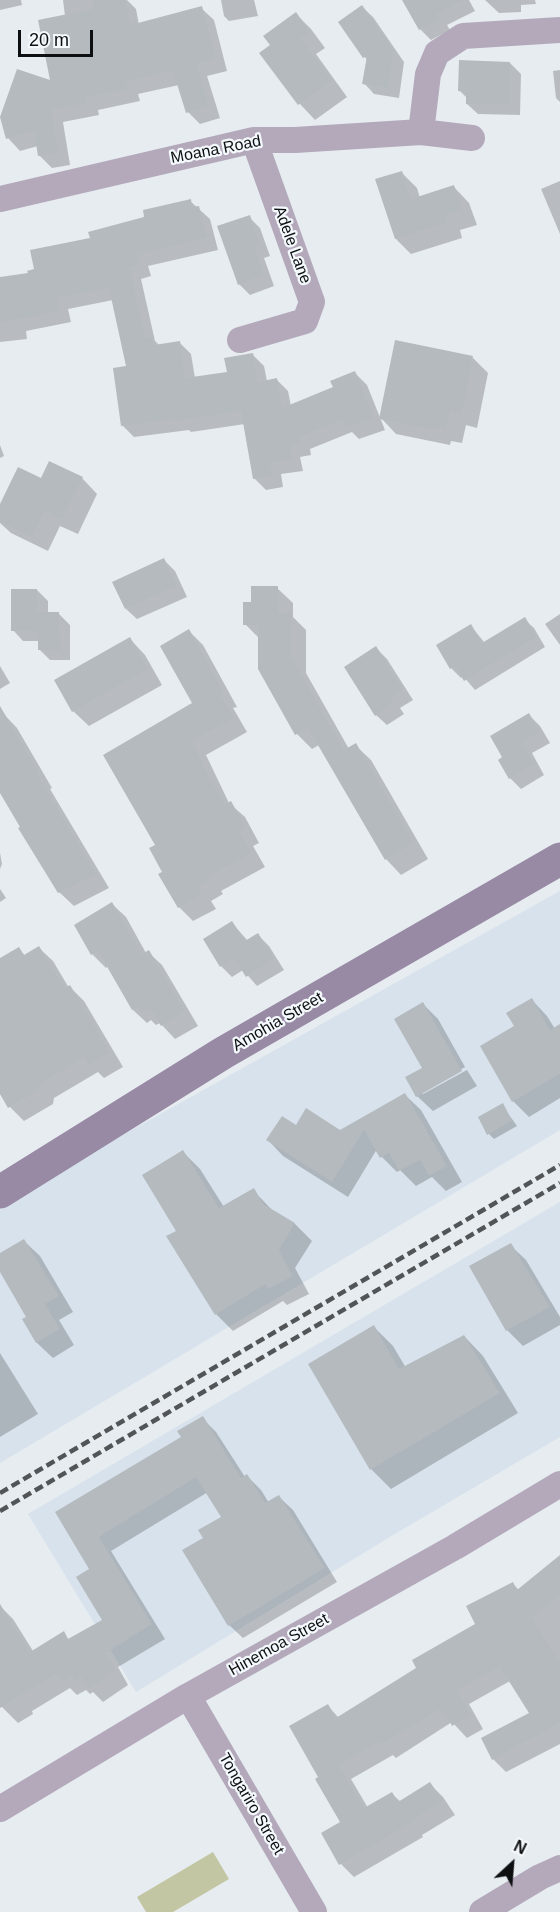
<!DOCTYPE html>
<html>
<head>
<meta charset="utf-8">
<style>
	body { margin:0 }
	#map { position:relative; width:560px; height:1912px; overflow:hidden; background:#e6ecf0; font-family:Arial,sans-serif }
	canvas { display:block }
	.north { position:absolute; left:482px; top:1834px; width:60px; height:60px; -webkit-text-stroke:4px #f4f9fd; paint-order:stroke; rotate:26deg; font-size:16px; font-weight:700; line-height:24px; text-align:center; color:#0e0f11 }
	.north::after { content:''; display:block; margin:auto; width:21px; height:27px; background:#0e0f11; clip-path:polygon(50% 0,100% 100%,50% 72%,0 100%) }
	.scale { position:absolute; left:18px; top:30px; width:75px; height:27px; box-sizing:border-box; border:3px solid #0e0f11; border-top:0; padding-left:8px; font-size:18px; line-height:21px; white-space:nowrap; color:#0e0f11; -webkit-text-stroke:4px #f4f9fd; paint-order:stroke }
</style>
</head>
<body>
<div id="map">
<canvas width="560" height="1912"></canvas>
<div class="north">N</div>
<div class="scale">20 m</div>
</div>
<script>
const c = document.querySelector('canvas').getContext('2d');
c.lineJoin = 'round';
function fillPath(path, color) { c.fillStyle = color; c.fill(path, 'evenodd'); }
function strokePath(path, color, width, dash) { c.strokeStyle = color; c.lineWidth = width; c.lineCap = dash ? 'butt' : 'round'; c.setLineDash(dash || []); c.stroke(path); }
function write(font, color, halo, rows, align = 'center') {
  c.font = font + ' Arial,sans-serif'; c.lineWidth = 4.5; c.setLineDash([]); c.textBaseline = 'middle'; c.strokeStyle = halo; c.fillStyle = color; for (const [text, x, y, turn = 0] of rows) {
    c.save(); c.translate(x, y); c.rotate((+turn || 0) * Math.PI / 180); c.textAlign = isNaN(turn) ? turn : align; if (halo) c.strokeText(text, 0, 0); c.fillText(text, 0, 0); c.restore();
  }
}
fillPath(new Path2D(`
	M560 891V1130L0 1463V1210L78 1160Z
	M560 1202V1437L393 1535 136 1692 28 1514Z`), '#d7e2ec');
fillPath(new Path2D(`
	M213 1852 229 1879 173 1912H146L137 1897Z`), '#c3c6a2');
fillPath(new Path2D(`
	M0 0H21L22 5 0 10Z
	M63 0H127L136 9 139 25 201 8 214 20 227 71 207 76 220 118 200 124 188 112 179 85 138 94 140 101 98 110 99 115 63 122 70 165 52 168 39 155 38 146 20 151 8 138 52 83 65 16Z
	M221 0H254L258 16 229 21 224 16Z
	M404 0H469L475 11 447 25 450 30 431 40 420 29Z
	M485 0H535L536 4 521 5V12L499 13Z
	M362 7 373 17 404 62 399 98 374 94 364 83 367 60 340 22Z
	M296 14 311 29 325 48 316 54 347 97 315 120 300 104 261 53 272 45Z
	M510 63 521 74 520 115 478 114 467 104V98L460 91Z
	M560 70V102L556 98 553 71Z
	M401 172 417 188 420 198 454 187 469 203 477 225 460 230 462 238 411 254 396 239Z
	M560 181V234L541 189Z
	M190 201 210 219 218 250 148 266 151 276 141 279 155 341 159 345 179 342 191 354 195 378 229 373 253 355 264 366 267 381 277 380 288 391 291 406 335 388 355 373 367 385 385 430 359 439 352 432 310 449 311 455 300 457 303 471 281 474 283 487 266 490 254 478 245 424 191 432 189 430 134 437 122 425 128 367 113 300 68 309 71 322 26 331 27 339 0 342V278L30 275 92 239Z
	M249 217 260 228 270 256 264 258 274 286 250 295 239 284Z
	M473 358 488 373 477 428 466 425 462 443 451 441 450 445 396 434 381 418Z
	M0 445 4 456 0 458Z
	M82 478 97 494 78 534 60 526 48 551 11 533 0 523V508L41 480Z
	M164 560 175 571 187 597 137 619 126 609Z
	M277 588 293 603V617L306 630V673L349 749 355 745 371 760 428 859 401 875 386 859 319 745 312 749 297 734 260 639 245 624 252 603Z
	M37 590 48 601V614H59L70 625V660H50L39 649V641H23L13 630Z
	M560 614V645L545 624Z
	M524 619 534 628 545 647 475 690 463 676 461 678 451 668 470 625 485 643Z
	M189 631 203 645 237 707 233 708 247 732 206 755 229 803 245 817 259 843 253 846 265 867 221 891 223 894 211 901 216 909 193 921 179 907 164 873 157 845 194 704Z
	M130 639 145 655 162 685 89 726 73 711Z
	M376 648 387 659 413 700 400 708 404 714 387 725 376 715Z
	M0 666 10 683 0 689Z
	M0 710 17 728 52 788 50 789 109 888 74 906 59 892 0 790Z
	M529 715 540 726 550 743 532 753 544 775 521 789 510 778 504 758Z
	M0 853 2 864 0 869Z
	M0 889 6 898 0 902Z
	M112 904 126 917 146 953 148 952 162 965 198 1026 175 1039 160 1023 156 1025 151 1020 147 1023 133 1010 108 966 106 968 92 954Z
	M232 923 248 941 258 935 269 946 284 970 257 986 243 970 232 977 221 966Z
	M39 948 53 961 69 988 70 987 84 1001 123 1067 104 1078 98 1072 54 1098 53 1104 24 1121 10 1107 0 1090V998L19 949 25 956Z
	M532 1000 547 1016 555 1029 560 1026V1098L529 1117 513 1101 516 1027Z
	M423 1004 438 1019 465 1067 422 1092 423 1094 467 1070 477 1086 433 1111 417 1096 424 1068Z
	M405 1095 421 1110 462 1182 446 1191 432 1177 416 1186 400 1170 397 1172 382 1157 377 1149 348 1197 283 1156 268 1140 296 1127 340 1132Z
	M502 1105 517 1126 494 1139 489 1134Z
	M183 1152 200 1169 224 1207 253 1190 273 1211 295 1224 312 1241 295 1268 309 1294 287 1305 283 1301 233 1331 216 1314 178 1231Z
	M24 1241 40 1256 73 1312 59 1320 74 1345 53 1358 37 1343 24 1320 29 1317 0 1269V1255Z
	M510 1245 526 1260 560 1317V1325L523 1346 507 1330Z
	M374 1327 393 1346 406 1368 464 1336 483 1356 518 1413 391 1489 372 1470 310 1365Z
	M0 1353 38 1414 0 1437Z
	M202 1418 216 1432 245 1477 247 1476 261 1490 269 1503 279 1497 293 1510 337 1582 243 1638 229 1625 205 1539 223 1517 208 1492 111 1551 165 1639 118 1667 128 1685 103 1702 93 1692 90 1694 86 1690 77 1695 70 1688 32 1711 33 1714 18 1723 0 1705V1606L13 1619 33 1651 63 1633 69 1640 104 1620 91 1569 57 1513 183 1438Z
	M560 1557V1744L506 1772 493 1759 531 1714 510 1681 469 1704 483 1729 467 1738 452 1722 396 1758 393 1755 351 1779 368 1808 392 1794 401 1802 430 1784 443 1797 455 1815 422 1835 423 1837 354 1877 341 1864 323 1834 342 1823 320 1778 328 1706 339 1718 418 1669 477 1625 513 1584 519 1590Z`), '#0003');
fillPath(new Path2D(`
	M92 0H125L130 23 137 22 138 23 202 6 216 58 196 64 209 106 186 113 173 71 127 81 128 89 86 98 87 103 51 110 58 153 38 156 34 131 6 139 0 117 17 69 50 80 38 20 93 9Z
	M402 0H464L437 14 440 19 419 30Z
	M362 5 394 50 388 88 362 84 367 56 363 58 338 22Z
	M296 12 310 32 301 38 332 81 298 105 259 53 270 45 263 36Z
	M459 60 510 62 509 105 466 104V92L458 91Z
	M402 171 411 199 454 185 462 209 445 215 448 222 395 239 375 179Z
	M191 199 192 207 199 206 207 238 137 254 140 265 130 268 145 338 152 336 154 345 180 341 185 378 227 372 224 358 253 353 258 382 277 378 282 408 333 387 330 381 355 371 374 418 346 428 343 420 299 437 301 444 290 446 292 459 270 463 273 475 253 479 241 411 178 421 177 419 121 426 113 368 126 366 109 288 57 298 60 311 0 323V277L28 273 27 271 34 269 30 250 90 238 88 232 144 217 143 210Z
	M250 215 260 245 255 247 264 275 238 285 217 226Z
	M395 340 473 356 462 413 450 411 446 429 435 427V430L379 419Z
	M49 461 83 477 62 520 45 511 32 537 0 521V504L18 467 41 478Z
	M164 558 177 586 125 609 112 582Z
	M251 586H278V613H291V656L344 750 356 743 414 843 385 860 308 728 295 735 258 669V625H243V602H251Z
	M11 589H37L38 631H11Z
	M38 612H59L60 650H38Z
	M525 617 537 637 464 681 455 666 450 669 436 645 471 624 482 643Z
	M189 629 224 692 220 694 234 718 192 741 209 776 225 804 231 801 246 828 240 832 252 853 208 877 210 880 198 887 203 894 178 908 158 874 162 872 149 848 155 845 103 755 192 703 160 646Z
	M130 637 148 669 72 712 54 680Z
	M376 646 403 689 391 697 394 703 375 716 344 667Z
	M0 706 39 773 37 774 96 874 58 893 18 828 20 827 0 793Z
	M529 713 540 732 522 742 535 764 509 779 498 760 502 757 490 736Z
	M112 902 142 954 149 950 185 1012 161 1026 150 1008 142 1013 138 1007 132 1010 98 951 91 955 74 925Z
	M232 921 245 941 258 933 274 959 246 977 234 958 220 967 203 939Z
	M39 946 65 988 70 985 110 1053 89 1065 84 1058 40 1084 39 1090 8 1108 0 1094V958L19 947 24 955Z
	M532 998 550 1030 560 1024V1074L512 1102 480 1046 514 1026 506 1013Z
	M423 1002 462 1071 416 1097 405 1077 422 1068 394 1019Z
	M405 1093 447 1166 429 1176 420 1160 399 1171 389 1153 380 1158 364 1130 332 1182 266 1140 282 1116 296 1125 306 1108 340 1130Z
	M503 1103 512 1121 487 1135 478 1117Z
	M183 1150 219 1208 254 1188 263 1204 295 1223 279 1250 293 1276 268 1289 266 1284 215 1315 166 1236 176 1231 142 1175Z
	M24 1239 59 1296 45 1304 60 1329 36 1343 22 1319 26 1317 0 1272V1253Z
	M511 1243 550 1307 506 1331 469 1266Z
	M374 1325 399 1369 464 1335 500 1393 370 1470 308 1364Z
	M203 1416 241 1478 247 1474 265 1503 279 1495 325 1568 228 1626 182 1550 203 1538 198 1530 221 1517 196 1477 99 1537 152 1624 106 1653 116 1670 105 1677 107 1679 88 1689 81 1677 75 1681 72 1676 62 1682 57 1674 0 1708V1604L30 1652 64 1631 68 1639 102 1620 76 1577 89 1569 55 1512 181 1437 177 1431Z
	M560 1555V1595L532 1618 560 1663V1723L492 1760 481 1738 529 1713 500 1667 457 1690 471 1715 452 1726 445 1712 441 1713 439 1710 381 1745 379 1742 339 1765 364 1808 392 1792 398 1802 430 1782 443 1801 410 1822 411 1823 339 1865 321 1833 340 1822 315 1779 318 1777 289 1726 328 1704 336 1718 416 1668 412 1660 475 1624 466 1606 513 1582 517 1590Z`), '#b5babe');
strokePath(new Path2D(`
	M421 132 428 74 437 53 463 36 560 30
	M0 199 254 140H295L421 132 472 138
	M240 340 305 321 312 302 254 140
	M188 1696 314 1912
	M0 1809 188 1696 455 1547 560 1484
	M482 1912 540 1877 560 1868`), '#b3a9bb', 26);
strokePath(new Path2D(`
	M0 1192 223 1053 560 859`), '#9889a4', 33);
strokePath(new Path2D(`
	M0 1493 560 1165
	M0 1511 560 1183`), '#525557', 4.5, [9, 4.5]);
write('16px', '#0e0f11', '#f4f9fd', [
	["Moana Road",216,150,-11],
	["Adele Lane",292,245,70],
	["Amohia Street",278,1022,-30],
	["Hinemoa Street",279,1645,-29],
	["Tongariro Street",251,1804,60]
]);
</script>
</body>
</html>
